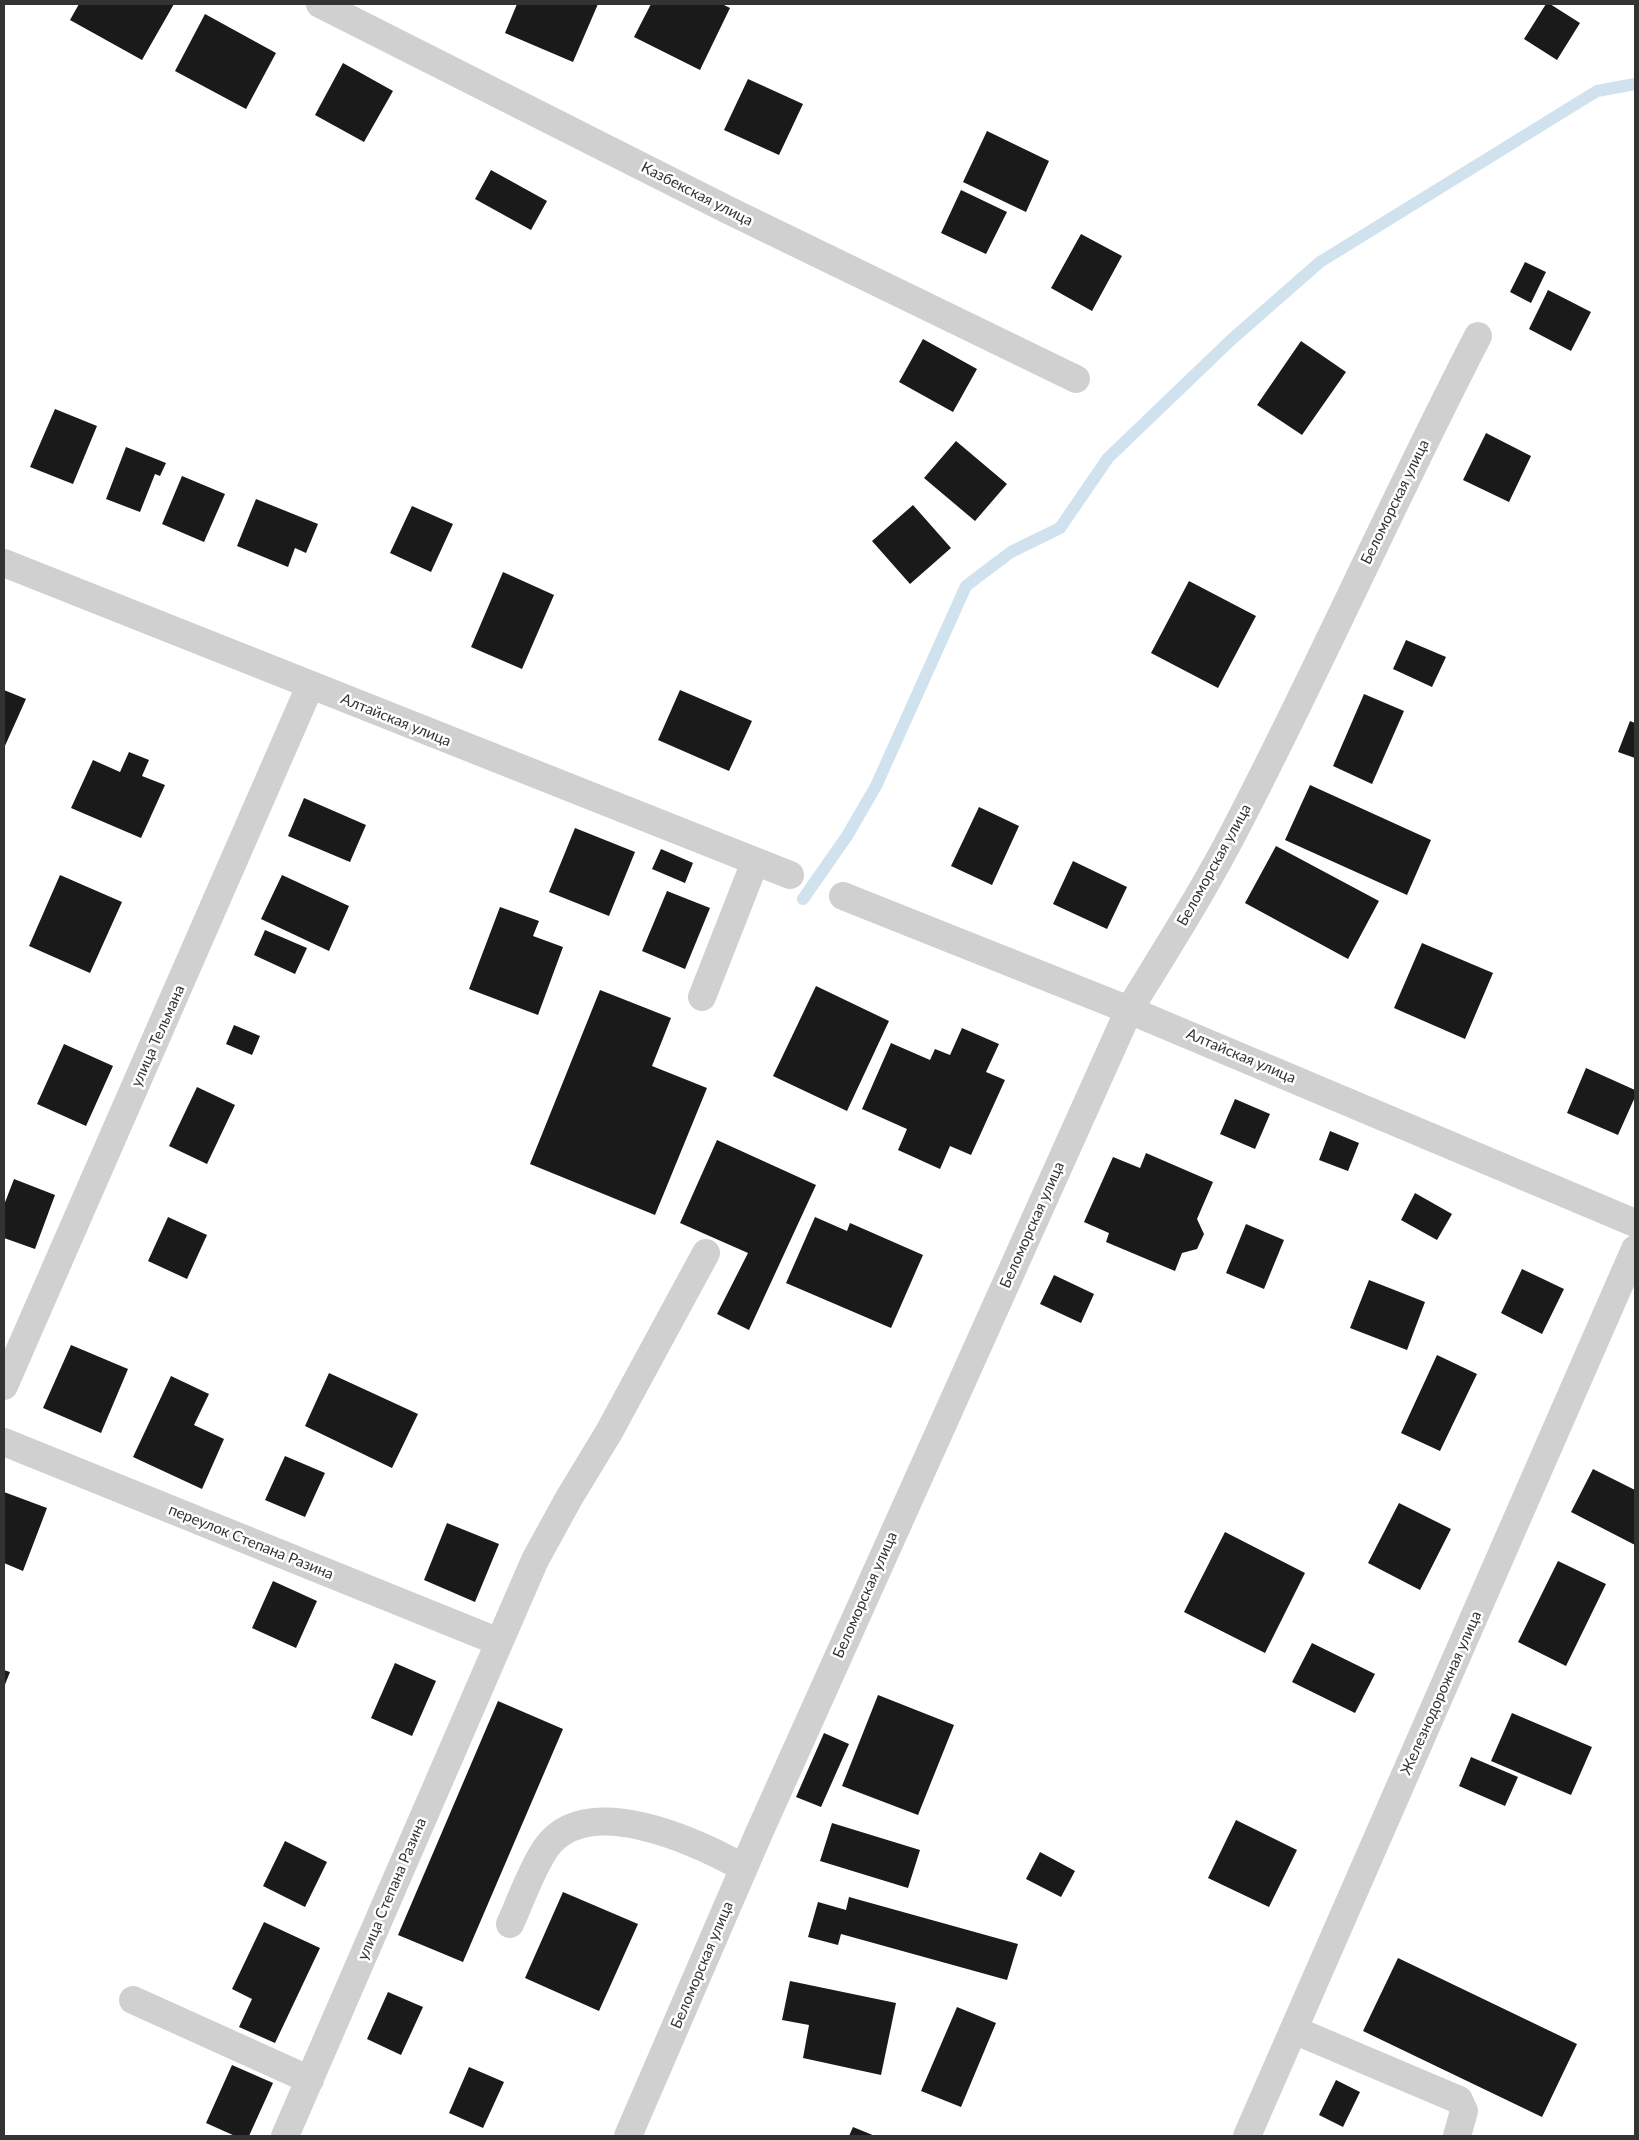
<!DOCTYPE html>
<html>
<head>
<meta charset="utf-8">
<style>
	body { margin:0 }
	#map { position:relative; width:1639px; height:2140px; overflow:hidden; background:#fff; font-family:Lato,sans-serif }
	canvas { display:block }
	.frame { position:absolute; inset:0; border:5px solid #333; pointer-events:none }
</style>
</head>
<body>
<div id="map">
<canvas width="1639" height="2140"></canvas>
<div class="frame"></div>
</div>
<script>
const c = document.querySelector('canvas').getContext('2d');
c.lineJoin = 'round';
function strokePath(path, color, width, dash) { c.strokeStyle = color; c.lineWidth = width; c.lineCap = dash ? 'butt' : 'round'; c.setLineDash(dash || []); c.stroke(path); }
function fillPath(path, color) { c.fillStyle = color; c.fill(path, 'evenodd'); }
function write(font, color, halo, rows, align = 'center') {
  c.font = font + ' Lato,sans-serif'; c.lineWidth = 5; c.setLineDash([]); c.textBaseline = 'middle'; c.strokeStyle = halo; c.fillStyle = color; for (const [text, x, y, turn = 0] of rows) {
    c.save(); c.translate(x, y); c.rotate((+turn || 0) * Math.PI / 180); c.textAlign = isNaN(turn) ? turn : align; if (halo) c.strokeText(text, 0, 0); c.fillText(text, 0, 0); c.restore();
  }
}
strokePath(new Path2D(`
	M803 899 847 836 876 786 966 586 1011 552 1060 528 1108 458 1231 340 1320 262 1597 91 1635 84`), '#cfe2ee', 12);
fillPath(new Path2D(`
	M79 4H174L142 60 70 20Z
	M517 4H598L573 62 505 33Z
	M651 4H722L730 8 700 70 634 37Z
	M1546 4H1550L1580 23 1557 60 1524 39Z
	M205 14 276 53 246 109 175 71Z
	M343 63 393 91 364 142 315 115Z
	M748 79 803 104 779 155 724 130Z
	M987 131 1049 161 1026 212 963 182Z
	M491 170 547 201 531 230 475 199Z
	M961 190 1007 212 986 254 941 233Z
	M1081 234 1122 256 1092 311 1051 288Z
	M1525 262 1546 272 1531 303 1510 292Z
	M1548 290 1591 312 1571 351 1529 329Z
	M923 339 977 369 953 412 899 382Z
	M1301 341 1346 372 1302 435 1257 405Z
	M55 409 97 426 73 484 30 467Z
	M1486 433 1531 456 1509 502 1463 480Z
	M956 441 1007 484 975 521 924 478Z
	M126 447 166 463 160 476 155 474 140 512 106 499Z
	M182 476 225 494 204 542 162 524Z
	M256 499 318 524 306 553 295 548 288 567 237 546Z
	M913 505 951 548 910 584 872 541Z
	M412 506 453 524 431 572 390 553Z
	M503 572 554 595 522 669 471 647Z
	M1189 581 1256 616 1218 688 1151 653Z
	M1406 640 1446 657 1432 687 1393 669Z
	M4 690 26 699 4 748Z
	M680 690 752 721 729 771 658 740Z
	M1364 694 1404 711 1372 784 1333 766Z
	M1630 721 1635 723V758L1618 752Z
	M129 752 149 760 142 776 165 785 141 838 71 808 93 760 120 772Z
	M1310 785 1431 840 1407 895 1285 840Z
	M304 798 366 825 350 862 288 836Z
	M979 807 1019 826 992 885 951 866Z
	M575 828 635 852 609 916 549 892Z
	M1276 846 1379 901 1348 959 1245 903Z
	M661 849 693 863 685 883 652 869Z
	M1073 861 1127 887 1107 929 1053 904Z
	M60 875 122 902 90 973 29 946Z
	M282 875 349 906 329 951 261 919Z
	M667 891 710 908 685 969 642 951Z
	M500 907 539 921 533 936 563 947 538 1015 469 989Z
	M265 930 307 948 295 974 254 955Z
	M1422 943 1493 973 1465 1039 1394 1008Z
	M816 986 889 1021 847 1111 773 1076Z
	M600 990 671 1018 652 1066 707 1088 655 1215 530 1164Z
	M234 1025 260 1036 252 1055 226 1044Z
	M962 1028 999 1044 986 1072 1005 1080 971 1155 950 1146 940 1169 898 1150 907 1129 862 1109 891 1043 930 1060 935 1049 950 1055Z
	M64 1044 113 1066 86 1126 37 1104Z
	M1586 1068 1635 1090V1097L1618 1135 1567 1113Z
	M197 1087 235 1105 207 1164 169 1146Z
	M1235 1099 1270 1114 1255 1149 1220 1134Z
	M1330 1131 1359 1143 1348 1171 1319 1160Z
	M717 1140 816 1185 749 1330 717 1314 748 1253 680 1223Z
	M1146 1153 1213 1182 1197 1219 1204 1234 1197 1249 1182 1253 1175 1271 1106 1242 1109 1233 1084 1222 1113 1157 1140 1168Z
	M14 1179 55 1195 35 1249 4 1238V1205Z
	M1415 1193 1452 1214 1437 1240 1401 1220Z
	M168 1217 207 1235 187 1279 148 1261Z
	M815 1217 847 1231 850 1223 923 1255 891 1328 786 1283Z
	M1246 1224 1284 1240 1264 1289 1226 1273Z
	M1522 1269 1564 1289 1542 1334 1501 1313Z
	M1054 1275 1094 1294 1081 1323 1040 1304Z
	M1369 1280 1425 1302 1407 1350 1350 1328Z
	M71 1345 128 1369 101 1433 43 1408Z
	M1437 1355 1477 1374 1440 1451 1401 1433Z
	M329 1373 418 1414 392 1468 305 1426Z
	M171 1376 209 1394 194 1425 224 1439 202 1489 133 1457Z
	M285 1456 325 1473 305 1517 265 1500Z
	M1593 1469 1635 1490V1545L1571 1512Z
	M4 1492 47 1508 23 1571 4 1563Z
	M1399 1503 1451 1529 1420 1590 1368 1563Z
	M447 1523 499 1544 475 1602 424 1580Z
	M1225 1532 1305 1573 1265 1653 1184 1612Z
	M1558 1561 1606 1584 1566 1666 1518 1642Z
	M273 1581 317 1601 296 1648 252 1628Z
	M1312 1643 1375 1674 1355 1713 1292 1682Z
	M395 1663 436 1681 412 1736 371 1718Z
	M4 1670 10 1672 4 1687Z
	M878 1695 954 1725 918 1815 842 1786Z
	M498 1701 563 1729 463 1962 398 1935Z
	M1512 1713 1592 1747 1571 1795 1491 1761Z
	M824 1733 849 1744 821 1807 796 1797Z
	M1471 1757 1518 1777 1505 1806 1459 1786Z
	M1236 1820 1297 1850 1269 1907 1208 1878Z
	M832 1823 920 1850 908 1888 820 1861Z
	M285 1841 327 1862 305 1907 263 1886Z
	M1040 1852 1075 1871 1061 1897 1026 1879Z
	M563 1892 638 1924 599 2011 525 1978Z
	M849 1897 1018 1944 1007 1980 841 1934 838 1945 808 1937 818 1902 846 1910Z
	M264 1922 320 1948 275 2043 239 2027 252 1999 232 1989Z
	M1398 1958 1577 2044 1542 2117 1363 2031Z
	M790 1981 896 2003 881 2075 803 2058 809 2025 782 2020Z
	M388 1992 423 2007 401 2055 367 2039Z
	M957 2007 996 2023 961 2107 921 2091Z
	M232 2065 273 2083 249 2136H235L206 2123Z
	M469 2067 504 2082 483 2128 449 2113Z
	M1336 2080 1360 2092 1343 2127 1319 2115Z
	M853 2127 875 2136H849Z`), '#1a1a1a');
strokePath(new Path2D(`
	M320 4 728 210 1076 379
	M4 563 790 875
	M843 896 1129 1010 1635 1223
	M702 997 755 862
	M4 1386 310 686
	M4 1442 499 1642
	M510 1924C520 1902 532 1868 546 1848 587 1790 697 1842 744 1868
	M133 2000 310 2080
	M1294 2030 1459 2100 1464 2111 1457 2136
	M285 2136 535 1560 569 1498 609 1432 706 1253
	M628 2136 759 1833 1129 1010C1167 948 1206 887 1239 822 1322 662 1395 496 1478 336
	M1247 2136 1635 1249`), '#d0d0d0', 28);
write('15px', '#333', '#fff', [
	["Казбекская улица",697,194,27],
	["Беломорская улица",1395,502,-64],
	["Алтайская улица",396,720,22],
	["Беломорская улица",1214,865,-61],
	["улица Тельмана",158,1036,-66],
	["Алтайская улица",1241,1056,23],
	["Беломорская улица",1032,1225,-66],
	["переулок Степана Разина",251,1542,22],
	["Беломорская улица",865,1595,-66],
	["Железнодорожная улица",1441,1693,-66],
	["улица Степана Разина",392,1889,-67],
	["Беломорская улица",702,1965,-67]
]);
</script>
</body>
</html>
